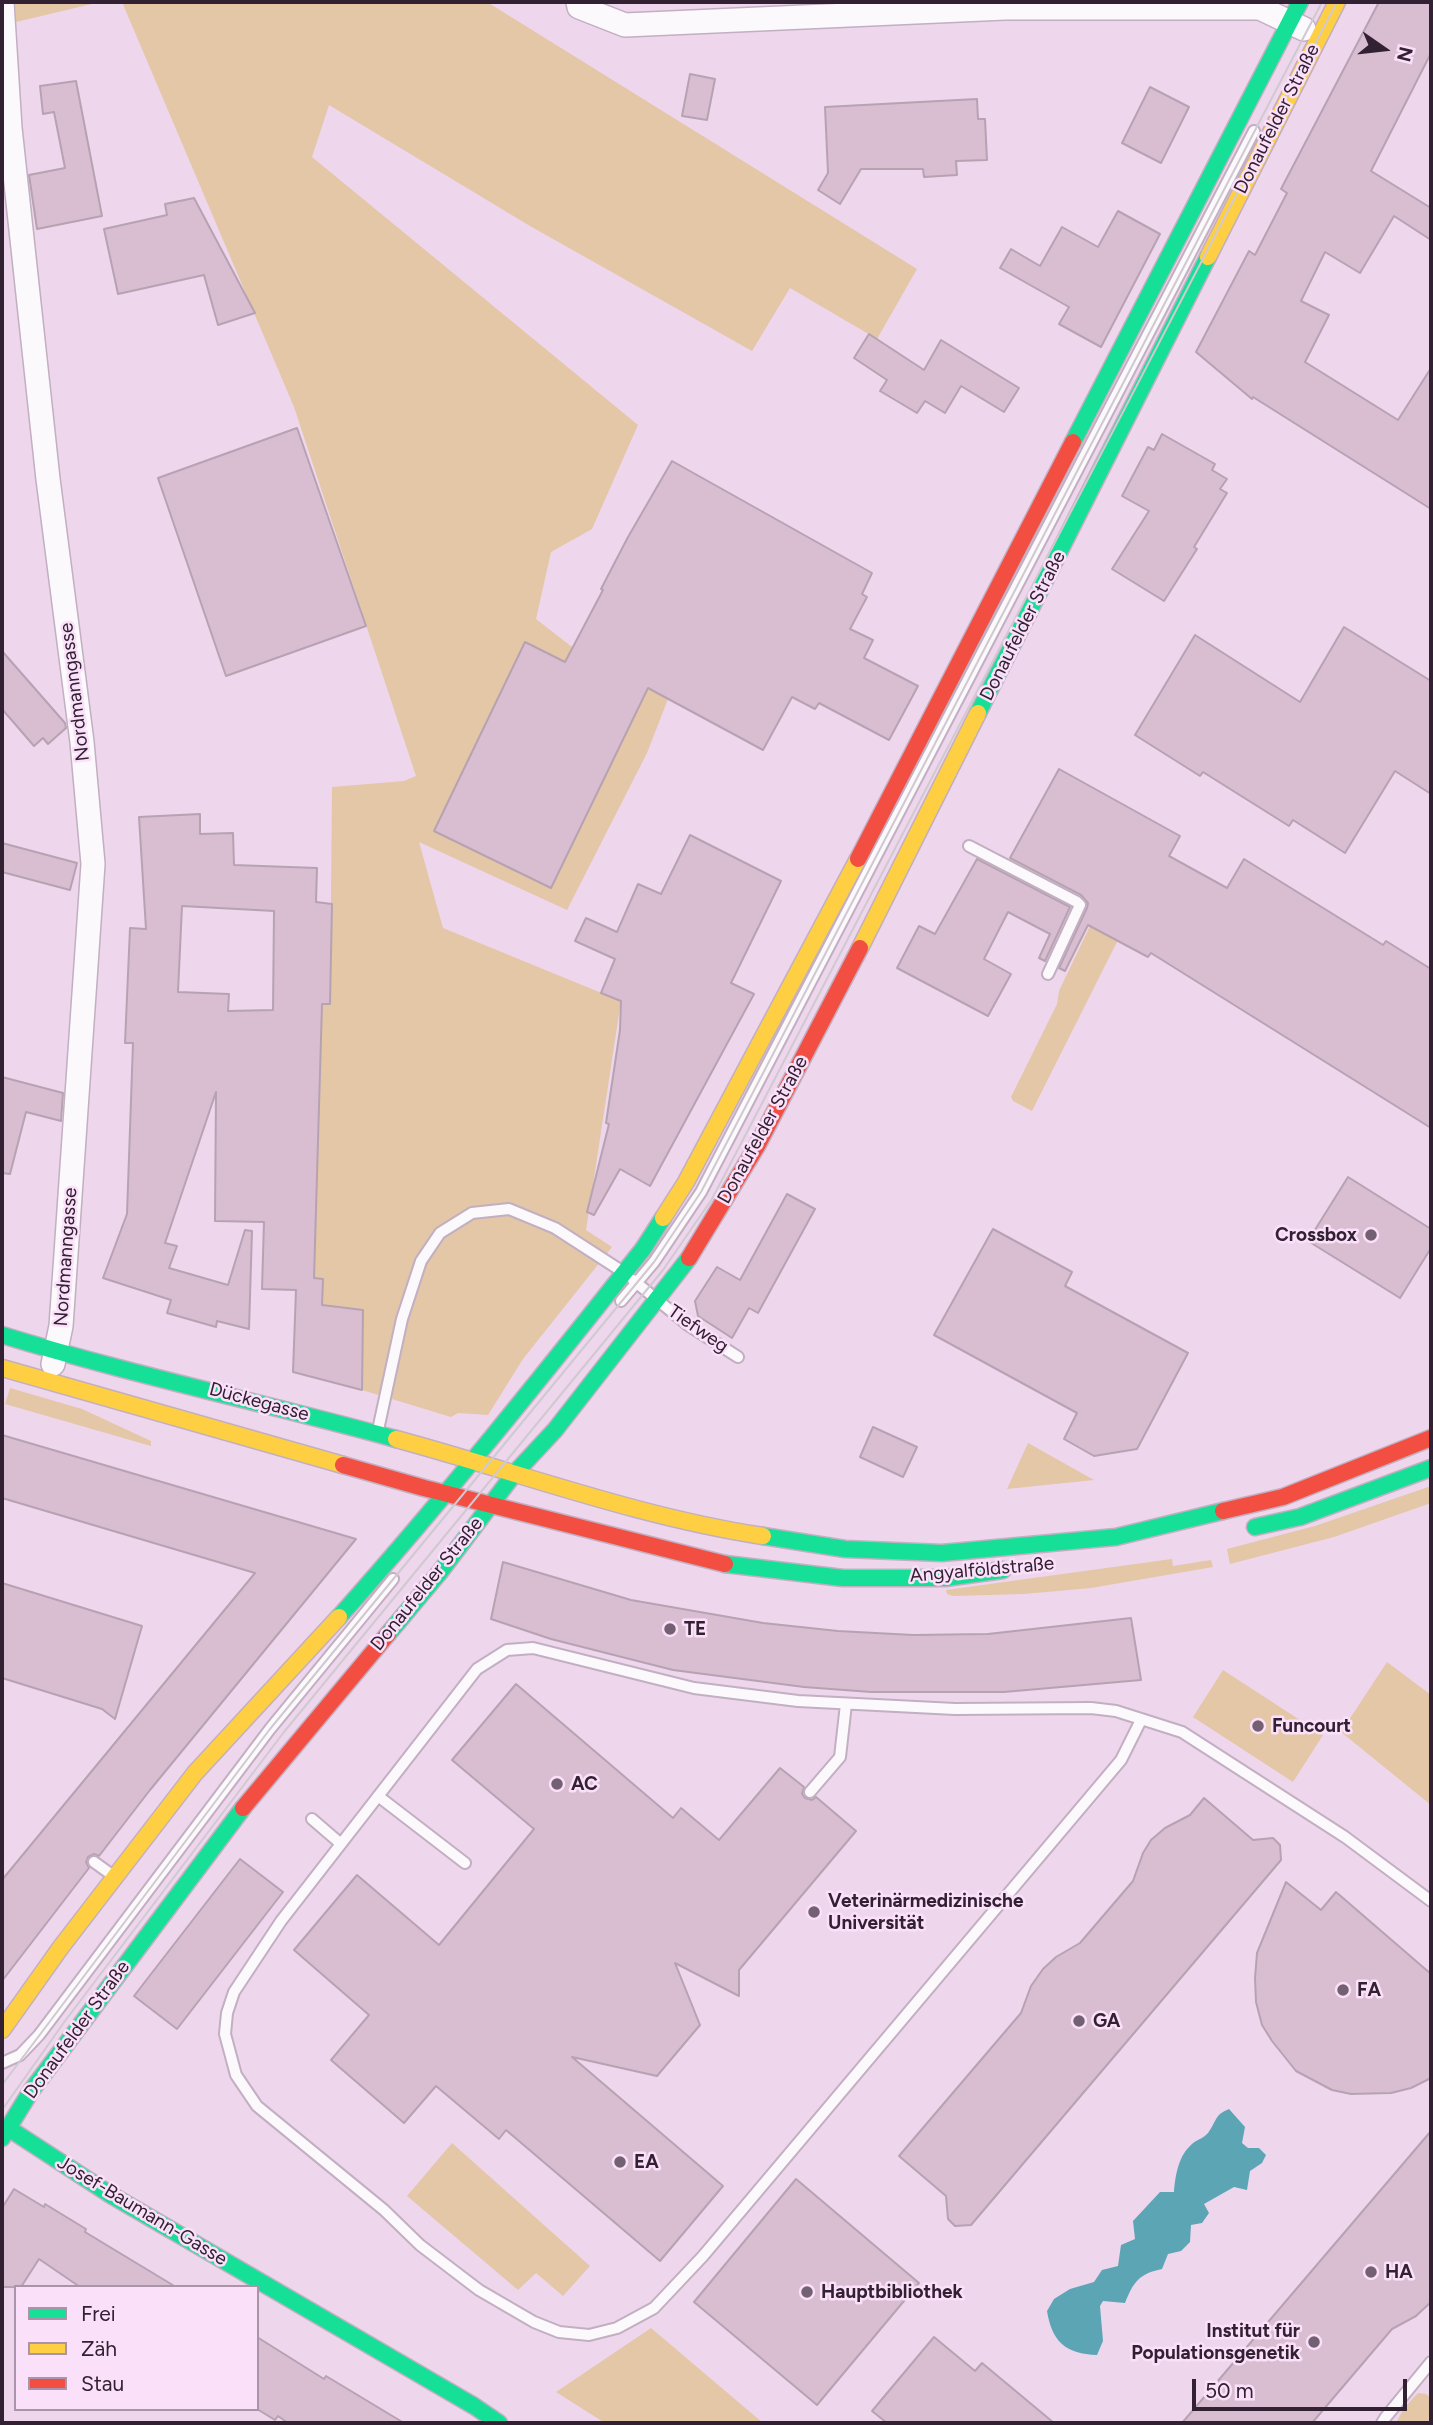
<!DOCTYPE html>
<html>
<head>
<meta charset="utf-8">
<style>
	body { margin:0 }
	#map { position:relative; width:1433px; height:2425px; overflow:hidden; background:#eed6ed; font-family:Figtree,sans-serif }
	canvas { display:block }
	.frame { position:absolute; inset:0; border:4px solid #322132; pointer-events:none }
	.legend { position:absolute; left:14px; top:2285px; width:245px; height:126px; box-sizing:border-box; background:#fbe0fa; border:2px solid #ab94aa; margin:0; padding:9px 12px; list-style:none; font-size:21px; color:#322132 }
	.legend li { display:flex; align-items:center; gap:14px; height:35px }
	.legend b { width:35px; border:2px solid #ab94aa }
	.north { position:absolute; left:1349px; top:14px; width:70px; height:70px; -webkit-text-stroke:5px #fbe0fa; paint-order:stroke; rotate:104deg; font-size:19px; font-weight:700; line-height:28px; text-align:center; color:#322132 }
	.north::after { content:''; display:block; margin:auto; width:24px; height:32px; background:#322132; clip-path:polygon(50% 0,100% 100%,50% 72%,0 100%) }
	.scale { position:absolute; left:1192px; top:2379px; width:215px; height:32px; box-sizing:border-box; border:4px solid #322132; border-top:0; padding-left:9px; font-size:21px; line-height:24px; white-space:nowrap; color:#322132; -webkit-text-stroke:5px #fbe0fa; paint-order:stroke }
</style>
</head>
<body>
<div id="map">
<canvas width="1433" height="2425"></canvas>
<div class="frame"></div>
<ul class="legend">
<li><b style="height:9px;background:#16e098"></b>Frei</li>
<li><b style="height:9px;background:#ffcf43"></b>Zäh</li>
<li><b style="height:9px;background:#f24e42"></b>Stau</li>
</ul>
<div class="north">N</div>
<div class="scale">50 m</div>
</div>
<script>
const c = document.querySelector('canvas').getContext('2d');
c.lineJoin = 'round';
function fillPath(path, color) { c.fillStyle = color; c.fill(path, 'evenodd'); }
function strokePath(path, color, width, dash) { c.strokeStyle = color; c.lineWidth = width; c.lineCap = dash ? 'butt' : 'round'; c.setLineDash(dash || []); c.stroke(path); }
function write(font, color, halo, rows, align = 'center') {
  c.font = font + ' Figtree,sans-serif'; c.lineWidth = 5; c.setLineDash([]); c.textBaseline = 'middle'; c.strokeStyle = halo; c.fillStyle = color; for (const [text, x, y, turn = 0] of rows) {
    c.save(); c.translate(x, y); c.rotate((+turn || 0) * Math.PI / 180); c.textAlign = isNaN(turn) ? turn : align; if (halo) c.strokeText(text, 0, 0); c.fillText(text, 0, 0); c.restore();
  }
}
fillPath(new Path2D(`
	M15 2H100L16 22Z
	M122 2H487L917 269 877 339 790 288 752 351 530 226 329 105 312 157 638 425 592 529 551 552 536 619 572 647 668 699 647 753 567 910 419 842 443 928 621 1001 586 1230 612 1247 523 1359 488 1415 458 1413 451 1417 362 1390 363 1310 322 1305 323 1280 314 1278 322 1004H330L332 787 404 781 416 776 294 407Z
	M1102 901 1130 916 1032 1111 1013 1101 1011 1097 1057 1004 1059 991Z
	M10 1388 82 1409 151 1441V1446L5 1404Z
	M1028 1443 1094 1480 1007 1489Z
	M1431 1486V1503L1334 1537 1230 1564 1227 1549 1315 1526Z
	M1172 1559 1173 1566 1211 1560 1213 1567 1091 1588 1024 1594 953 1596 947 1594 946 1590Z
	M1387 1662 1431 1695V1805L1341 1732Z
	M1223 1670 1323 1735 1293 1782 1193 1717Z
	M452 2143 590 2266 563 2296 536 2273 518 2290 407 2196Z
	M651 2328 763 2423H605L556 2392Z
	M1418 2393 1426 2394 1431 2398V2423H1396L1404 2408Z`), '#e3c7a7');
fillPath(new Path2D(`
	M1229 2109 1245 2127 1242 2143 1248 2148H1259L1266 2155 1262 2163 1250 2171 1247 2190 1234 2187 1204 2204 1209 2213 1202 2223 1191 2225 1190 2242 1181 2251 1168 2254 1162 2269C1139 2274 1134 2281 1125 2303L1103 2301 1100 2306 1103 2341 1097 2355C1066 2354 1052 2342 1047 2311L1054 2299 1070 2289 1094 2282 1102 2270 1118 2266 1121 2245 1135 2239 1133 2221 1160 2192H1174C1175 2178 1178 2157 1190 2146 1195 2140 1203 2139 1208 2133 1217 2121 1214 2115 1229 2109Z`), '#5ca5b5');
const building = new Path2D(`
	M1379 2H1431V53L1371 171 1431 208V240L1394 216 1360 273 1325 252 1301 301 1329 315 1305 362 1398 420 1431 368V509L1253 397 1252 399 1196 352 1249 251 1255 255 1287 193 1281 189Z
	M690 74 715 79 707 120 682 116Z
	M76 81 102 216 37 229 29 175 65 168 54 112 43 114 40 86Z
	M1150 87 1189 107 1161 163 1122 143Z
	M977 99 978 119H985L987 160 956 161 957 175 924 177 923 169H861L840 204 818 190 828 173 825 107Z
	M194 198 255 313 218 325 204 275 118 294 104 229 167 215 165 204Z
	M1118 211 1160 234 1101 347 1059 324 1069 307 1000 268 1011 249 1040 266 1062 227 1098 247Z
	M869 334 924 370 941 340 1019 388 1004 412 961 386 945 413 925 401 917 413 880 391 887 380 854 358Z
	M297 428 366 626 226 676 158 478Z
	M1162 434 1215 464 1212 470 1227 479 1220 489 1227 493 1194 547 1197 549 1164 601 1112 569 1149 511 1122 496 1148 447 1154 450Z
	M672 461 872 573 862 594 867 597 850 629 873 640 864 658 918 686 889 740 819 703 815 709 792 697 763 750 648 688 551 888 434 831 525 642 565 662 603 590 601 589 628 537Z
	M1344 627 1431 681V794L1395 771 1345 853 1293 820 1289 826 1203 772 1200 776 1135 735 1195 635 1300 702Z
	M2 651 65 723 66 728 48 744 43 738 34 746 2 709Z
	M1059 769 1180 836 1169 856 1227 888 1244 859 1383 945 1386 941 1431 969V1128L1151 953 1148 957 1088 925 1065 971 1059 968 1087 908 1088 903 1081 895 1010 858Z
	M200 814V834L233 833 234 865 317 868 316 902 332 904 330 1004H322L314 1278 323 1279 322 1305 363 1310 362 1390 293 1372 296 1290 262 1289 264 1222 215 1221 216 1092 165 1243 177 1246 169 1268 228 1285 245 1230 252 1231 249 1329 217 1321 216 1327 167 1313 171 1300 103 1278 127 1214 133 1043H125L130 928 146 929 139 817ZM182 906 274 911 273 1010 228 1011 229 994 178 992Z
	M690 835 781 881 731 983 754 994 650 1186 620 1169 594 1215 587 1212 609 1124 606 1123 620 1030 621 1001 601 993 615 959 575 941 586 918 617 932 638 884 661 894Z
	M2 843 77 863 70 890 2 872Z
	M977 859 1070 907 1045 961 1039 958 1050 934 1008 912 984 959 1011 974 988 1016 897 968 919 926 935 934Z
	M2 1077 63 1093 61 1121 26 1112 10 1174 2 1173Z
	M1348 1177 1431 1229V1248L1400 1298 1308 1241Z
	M787 1194 815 1209 758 1313 749 1308 732 1338 698 1316 695 1301 717 1267 740 1280Z
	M993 1229 1072 1272 1065 1286 1188 1353 1137 1449 1094 1456 1064 1439 1077 1413 934 1335Z
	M873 1427 917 1447 903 1477 860 1457Z
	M2 1435 356 1539 150 1790 99 1856 94 1854 88 1857 86 1862 89 1868 2 1981V1880L255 1573 2 1498Z
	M503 1562 631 1600 763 1623 838 1631 913 1635 988 1634 1131 1618 1141 1680 1004 1692H871L804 1687 673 1670 551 1639 491 1619Z
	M2 1583 142 1626 115 1719 102 1709 2 1678Z
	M516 1684 673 1818 681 1808 719 1840 780 1768 804 1787 802 1794 805 1798 812 1800 816 1797 856 1831 739 1970V1996L675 1963 700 2025 657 2076 572 2057 723 2186 660 2261 506 2130 499 2139 436 2086 404 2123 331 2060 369 2015 294 1950 357 1875 439 1945 534 1829 452 1760Z
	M1204 1798 1253 1840 1273 1838 1280 1845 1281 1860 971 2225 955 2226 948 2219 946 2196 899 2156 1021 2013 1031 1986 1043 1969 1056 1957 1080 1943 1133 1881 1143 1853 1151 1840 1165 1828 1190 1815Z
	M240 1859 283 1892 177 2029 134 1996Z
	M1286 1882 1321 1910 1336 1892 1431 1974V2078L1411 2088 1391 2093 1351 2094 1332 2090 1296 2071 1272 2041 1262 2025 1256 2002 1255 1978 1257 1953Z
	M1431 2131V2302L1416 2316 1392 2329 1312 2423H1182Z
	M796 2179 919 2283 817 2405 694 2302Z
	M14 2189 44 2207 45 2204 86 2229 85 2232 176 2287H80L39 2259 21 2287H2V2208Z
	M257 2337 324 2379 326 2376 404 2423H288L278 2416 275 2420 257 2409Z
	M934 2337 975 2371 982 2363 1054 2423H887L872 2411Z`);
fillPath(building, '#d9bed1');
strokePath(building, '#b7a2b2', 2);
const lane = new Path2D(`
	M969 846 1077 902 1080 905 1048 974
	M633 1280 688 1325 738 1357
	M621 1301 654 1262 701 1192 1254 131
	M378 1430 402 1319 421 1261 440 1233 472 1213 509 1209 555 1228 620 1270
	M1141 1720 1121 1760 703 2256 654 2308 617 2328 589 2335 559 2332 534 2322 479 2290 420 2245 384 2210 257 2106 236 2075 225 2034 227 2013 234 1992 281 1921 477 1669 507 1650 533 1648 694 1688 798 1701 955 1709 1091 1708 1116 1711 1182 1732 1345 1837 1431 1901
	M810 1792 840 1757 846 1704
	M378 1796 465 1863
	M312 1819 341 1844
	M94 1862 112 1875
	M2 2063 20 2055 39 2035 270 1729 393 1579
	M1382 2423 1385 2418 1431 2362`);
const street = new Path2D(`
	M2 2 10 128 48 479 82 742 93 864 61 1326 53 1364
	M578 2 579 7 625 25 1005 8H1260L1304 29`);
const fast = new Path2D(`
	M1073 442 1300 2
	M978 713 1208 257
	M2 1335C132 1375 265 1403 396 1439
	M1255 1527 1300 1517 1431 1468
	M763 1536 845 1549 942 1553 1116 1537 1223 1511
	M725 1564 843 1578H945L1003 1570
	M339 1617C445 1498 544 1374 643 1249L663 1218
	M388 1634 440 1572 514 1474 555 1430 689 1258
	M8 2128 111 2195 474 2406 499 2423
	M2 2138 31 2091 243 1808`);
const slow = new Path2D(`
	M1208 257 1337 2
	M860 948 978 713
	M663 1218 686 1182 858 859
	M2 1368 343 1465
	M396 1439C518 1472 638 1517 763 1536
	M2 2030 61 1947 195 1773 339 1617`);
const jam = new Path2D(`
	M858 859 1073 442
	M689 1258 757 1146 860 948
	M343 1465 424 1488 725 1564
	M1223 1511 1283 1497 1431 1438
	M243 1808 388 1634`);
strokePath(lane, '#c2afc1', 14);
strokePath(street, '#c2afc1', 26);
strokePath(fast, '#c2afc1', 19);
strokePath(slow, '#c2afc1', 19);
strokePath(jam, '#c2afc1', 19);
strokePath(lane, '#fcf9fc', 10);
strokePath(street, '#fcf9fc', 23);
strokePath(fast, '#16e098', 16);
strokePath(slow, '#ffcf43', 16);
strokePath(jam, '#f24e42', 16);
strokePath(new Path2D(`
	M2 2085 270 1729 654 1262 701 1192 1322 2
	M2 2110 65 2021 284 1732 663 1270 712 1199 1337 2`), '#d0c9d0', 2);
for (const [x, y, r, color] of [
	[1371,1235,7,"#746073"],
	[670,1629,7,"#746073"],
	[1258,1726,7,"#746073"],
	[557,1784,7,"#746073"],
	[814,1912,7,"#746073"],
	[1343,1990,7,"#746073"],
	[1079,2021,7,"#746073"],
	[620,2162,7,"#746073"],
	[1371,2272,7,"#746073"],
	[807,2292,7,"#746073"],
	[1314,2342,7,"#746073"]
]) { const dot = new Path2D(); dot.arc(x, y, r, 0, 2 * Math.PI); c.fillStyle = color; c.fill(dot); strokePath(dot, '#fbe0fa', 2.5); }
write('19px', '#322132', '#fbe0fa', [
	["Donaufelder Straße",1277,119,-63],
	["Donaufelder Straße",1023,626,-63],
	["Nordmanngasse",75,692,-97],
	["Donaufelder Straße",763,1130,-61],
	["Nordmanngasse",66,1257,-86],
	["Tiefweg",698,1329,35],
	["Dückegasse",259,1402,15],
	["Angyalföldstraße",982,1570,-5],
	["Donaufelder Straße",427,1584,-51],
	["Donaufelder Straße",77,2030,-54],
	["Josef-Baumann-Gasse",142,2211,31]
]);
write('bold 19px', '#322132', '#fbe0fa', [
	["Crossbox",1357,1235,"right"],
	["TE",684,1629],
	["Funcourt",1272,1726],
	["AC",571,1784],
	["Veterinärmedizinische",828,1901],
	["Universität",828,1923],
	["FA",1357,1990],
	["GA",1093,2021],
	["EA",634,2162],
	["HA",1385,2272],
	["Hauptbibliothek",821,2292],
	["Institut für",1300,2331,"right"],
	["Populationsgenetik",1300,2353,"right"]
], 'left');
</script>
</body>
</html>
